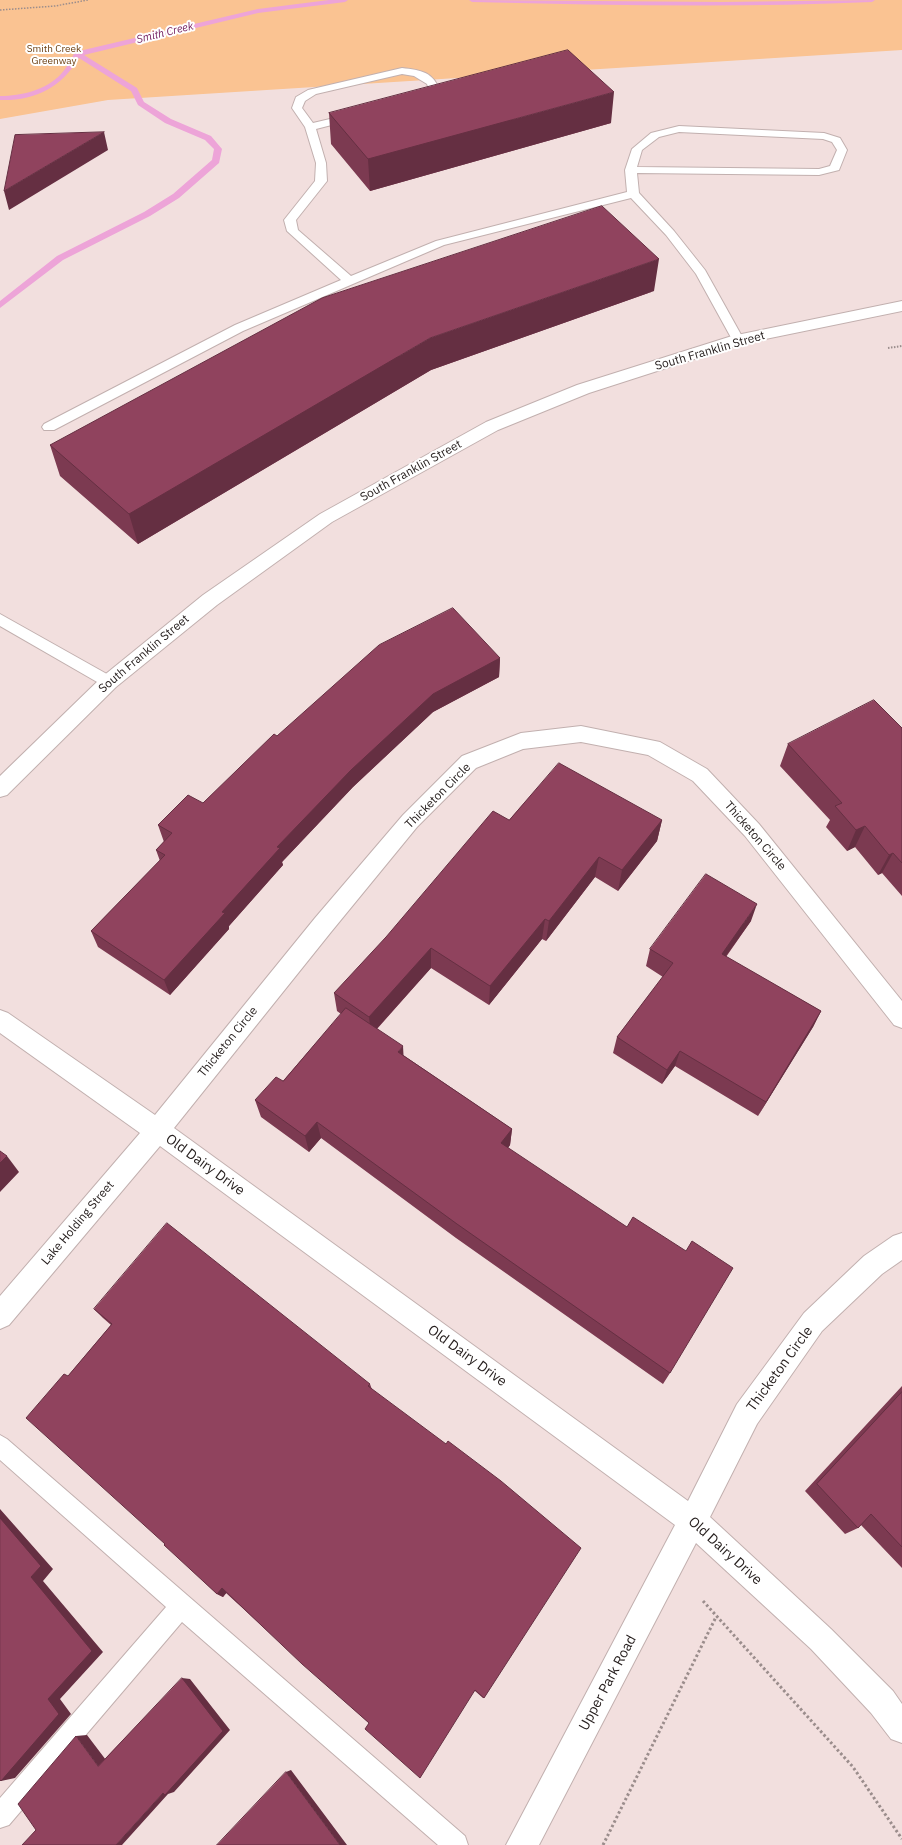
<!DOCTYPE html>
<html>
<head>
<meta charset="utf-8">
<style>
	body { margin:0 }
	canvas { display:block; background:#f2dfde }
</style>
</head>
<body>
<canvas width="902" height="1845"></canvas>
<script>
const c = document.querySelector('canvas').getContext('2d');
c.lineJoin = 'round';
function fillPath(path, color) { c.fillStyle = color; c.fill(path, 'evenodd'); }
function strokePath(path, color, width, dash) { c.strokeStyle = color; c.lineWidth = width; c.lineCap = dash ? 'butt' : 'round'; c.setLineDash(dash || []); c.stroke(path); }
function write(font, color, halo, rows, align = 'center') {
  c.font = font + ' "IBM Plex Sans",sans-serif'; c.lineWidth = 4; c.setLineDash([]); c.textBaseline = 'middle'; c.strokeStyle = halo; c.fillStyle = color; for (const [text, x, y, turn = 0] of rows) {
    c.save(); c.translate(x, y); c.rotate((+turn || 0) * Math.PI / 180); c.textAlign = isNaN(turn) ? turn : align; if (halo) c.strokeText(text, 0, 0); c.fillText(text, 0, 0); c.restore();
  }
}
fillPath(new Path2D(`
	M0 0H902V50L108 100 0 119Z`), '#fac392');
fillPath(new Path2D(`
	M329 0H348L345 2 258 13 84 55 137 88 144 102 171 119 211 136 222 149 219 163 179 198 150 216 63 260 0 308V301L57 256 144 212 173 194 212 160 214 149 205 140 165 123 138 105 131 91 79 58C61 88 35 101 0 100V96C22 96 46 90 61 74 67 68 71 59 75 52L258 9Z
	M469 0 722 2 875 0 872 2C739 8 605 5 472 2Z`), '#eda4d8');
const service = new Path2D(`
	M402 68C421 70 434 72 440 92L432 102 422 104 417 101 418 99 425 97 430 92 427 84 414 76 402 74 316 94 305 101 302 108 313 123 351 114 356 117 355 119 316 129 326 163 327 181 296 220 298 230 351 276 436 241 627 192 625 170 632 149 651 133 679 126 824 133 840 138 847 150 839 170 819 175 637 173 639 193 674 231 705 270 744 340 742 343H734L696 274 666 235 631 198 444 245 243 331 54 430H44L42 427 44 424 235 325 341 280 287 231 284 220 315 181 316 163 305 127 292 108 296 97 308 90ZM679 132 823 139 832 142 837 150 830 166 819 169 637 167 642 150 659 137Z
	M0 614 114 678 117 682 114 686 109 688 104 686 0 626Z
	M0 1435 7 1439 465 1836 468 1845H438L182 1622 9 1825 0 1828V1798L166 1607 0 1460Z`);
const minor = new Path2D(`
	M902 301V311L741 344 589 393 498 430 332 522 217 605 116 687 7 795 0 797V776L102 677 203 595 320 514 486 422 577 385 732 336Z
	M581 726 660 742 707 769 759 824 902 1001V1028L894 1025 745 836 693 781 648 755 581 742 523 749 476 768 417 827 331 932 174 1128 688 1501 737 1404 804 1313 864 1256 893 1236 902 1233V1260L882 1274 822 1331 757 1424 710 1517 831 1629 893 1691 902 1704V1743L891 1739 871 1713 811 1649 696 1543 539 1845H506L675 1525 160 1146 9 1325 0 1329V1296L140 1133 0 1033V1010L8 1013 155 1115 315 918 403 815 462 756 521 733Z`);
strokePath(service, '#c2b0af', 2);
strokePath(minor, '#c2b0af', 2);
strokePath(new Path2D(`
	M0 10 55 6 88 0`), '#9b8d8c', 1.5, [1.5, 1.5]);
strokePath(new Path2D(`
	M888 348 902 346`), '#9b8d8c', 2, [1.5, 1.5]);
strokePath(new Path2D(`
	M703 1601 853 1767 902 1839
	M603 1845 716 1617`), '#9b8d8c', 3, [2.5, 2.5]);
fillPath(service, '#fff');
fillPath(minor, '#fff');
fillPath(new Path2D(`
	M329 113 611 123 370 191 331 144Z
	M654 291 431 370 138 544 60 476 50 445Z
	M500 658 499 677 433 712 353 787 282 862 283 865 229 926V929L170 995 98 947 91 931 160 861 156 850 164 842 158 825 203 803 277 736Z
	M902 728V896L882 873 878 875 855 847 847 851 826 827 830 820 780 766 788 744Z
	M509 820H662L657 841 618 891 595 877 546 941 542 939 489 1005 431 968 377 1029 403 1055 512 1129 510 1145 508 1148 670 1373 663 1384 456 1238 321 1138 309 1152 261 1117 255 1100 283 1081 341 1014 337 1011 334 993Z
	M751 921 726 957 821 1011 813 1027 758 1116 675 1066 662 1084 613 1053 617 1037 663 977 646 966 650 949Z
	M94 1309 370 1384 484 1698H483L475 1691 369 1723 226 1593 223 1597 217 1594 165 1544 68 1376 111 1325 103 1318Z
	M902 1386V1568L861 1525 858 1528 845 1534 805 1491Z`), '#7c3a51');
fillPath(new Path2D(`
	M614 92 611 123 370 191 368 159Z
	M104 132 108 150 9 210 4 191Z
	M659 259 654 291 431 370 138 544 129 514 430 338Z
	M500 658 499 677 433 712 353 787 282 862 283 865 229 926V929L170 995 164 980 277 847 351 770 433 694Z
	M662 820 657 841 618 891 622 870Z
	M865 826 855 847 847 851 856 830Z
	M893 853 882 873 878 875 889 855Z
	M599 857 595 877 546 941 549 921Z
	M757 904 751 921 715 971 722 954Z
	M545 919 542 939 489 1005 490 986Z
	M431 948V968L371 1035 369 1017Z
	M821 1011 813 1027 758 1116 766 1102Z
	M403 1046 404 1064 398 1052Z
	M680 1051 675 1066 662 1084 667 1070Z
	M317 1122 321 1138 309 1152 305 1136Z
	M512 1129 510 1145 500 1159 501 1143Z
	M7 1156 19 1172 0 1192V1163Z
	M0 1509 53 1569 43 1581 103 1652 60 1699 71 1714 15 1778 1 1781 48 1699 0 1518Z
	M222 1588 228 1591 223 1597 217 1594Z
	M182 1678 190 1679 230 1730 174 1792 168 1794 122 1845H116L163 1793Z
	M87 1735 109 1764 98 1766 76 1736Z
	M291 1770 347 1845H340L286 1772Z`), '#652f42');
const building = new Path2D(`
	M568 50 614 92 368 159 329 113Z
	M104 132 4 191 15 135Z
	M602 206 659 259 430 338 129 514 50 445 322 298Z
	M453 608 500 658 433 694 351 770 277 847 280 848 222 912 225 913 164 980 91 931 165 855 156 850 172 833 158 825 188 795 203 803 274 734 277 736 379 645Z
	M874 700 902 728V863L893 853 889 855 865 826 856 830 835 806 842 803 788 744Z
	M559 763 662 820 622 870 599 857 549 921 545 919 490 986 431 948 369 1017 334 993 386 937 493 811 509 820Z
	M706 874 757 904 722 954 821 1011 766 1102 680 1051 667 1070 617 1037 673 963 650 949Z
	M346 1008 403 1046 398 1052 512 1129 501 1143 627 1227 633 1217 686 1251 692 1241 733 1268 670 1373 457 1224 317 1122 305 1136 255 1100 276 1077 283 1081Z
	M0 1151 7 1156 0 1163Z
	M167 1223 370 1384 368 1386 446 1444 448 1441 501 1481 581 1548 484 1698 475 1690 420 1778 365 1729 369 1723 302 1664 222 1588 217 1594 164 1545 165 1544 26 1418 64 1374 68 1376 112 1324 94 1309Z
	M902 1392V1547L871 1514 858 1528 817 1484Z
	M0 1518 41 1566 31 1577 92 1651 48 1699 59 1714 1 1781 0 1780Z
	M182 1678 223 1731 165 1795 163 1793 116 1845H22L36 1830 18 1804 76 1736 98 1766Z
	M286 1772 340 1845H217Z`);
fillPath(building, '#90435e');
strokePath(building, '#652f42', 1);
write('10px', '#6c4114', '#fff', [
	["Smith Creek",54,49],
	["Greenway",54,61]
]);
write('italic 11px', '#742161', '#fff', [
	["Smith Creek",165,33,-14]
]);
write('12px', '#282120', '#fff', [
	["South Franklin Street",710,351,-16],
	["South Franklin Street",411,471,-29],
	["South Franklin Street",144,654,-40],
	["Thicketon Circle",438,796,-45],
	["Thicketon Circle",755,836,49],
	["Thicketon Circle",228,1042,-51],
	["Lake Holding Street",78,1223,-50]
]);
write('14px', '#282120', '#fff', [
	["Old Dairy Drive",205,1165,36],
	["Old Dairy Drive",467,1356,36],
	["Thicketon Circle",780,1369,-54],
	["Old Dairy Drive",725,1551,42],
	["Upper Park Road",608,1683,-62]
]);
</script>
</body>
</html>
